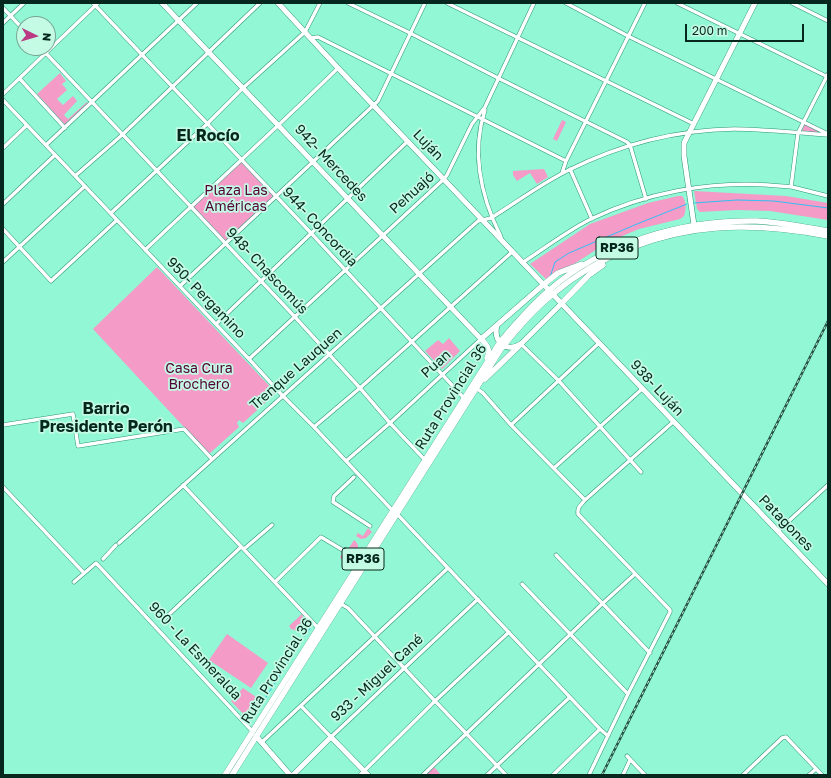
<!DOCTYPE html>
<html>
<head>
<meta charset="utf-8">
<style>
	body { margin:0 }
	#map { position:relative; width:831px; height:778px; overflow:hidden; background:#92f7d4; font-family:"Golos Text",sans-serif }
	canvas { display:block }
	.frame { position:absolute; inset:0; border:4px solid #06271d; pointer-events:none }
	.north { position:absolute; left:16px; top:16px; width:40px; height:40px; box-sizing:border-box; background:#c3fbe5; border:1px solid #77a695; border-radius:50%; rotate:95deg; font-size:11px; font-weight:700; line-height:16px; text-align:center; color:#06271d }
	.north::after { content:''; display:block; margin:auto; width:14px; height:18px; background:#bb3a84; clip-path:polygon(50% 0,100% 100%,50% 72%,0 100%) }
	.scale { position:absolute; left:685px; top:24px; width:119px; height:18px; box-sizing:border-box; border:2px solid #06271d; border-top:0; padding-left:5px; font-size:12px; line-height:14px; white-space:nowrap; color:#06271d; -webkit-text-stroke:3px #c3fbe5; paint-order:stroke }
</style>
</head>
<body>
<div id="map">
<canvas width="831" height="778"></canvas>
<div class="frame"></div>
<div class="north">N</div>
<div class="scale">200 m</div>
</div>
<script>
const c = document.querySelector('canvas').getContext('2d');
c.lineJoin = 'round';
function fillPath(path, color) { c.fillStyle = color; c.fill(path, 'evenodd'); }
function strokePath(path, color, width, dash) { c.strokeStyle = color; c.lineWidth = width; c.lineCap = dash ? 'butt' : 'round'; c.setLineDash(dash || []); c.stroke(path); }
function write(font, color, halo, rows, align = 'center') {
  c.font = font + ' "Golos Text",sans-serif'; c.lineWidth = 3.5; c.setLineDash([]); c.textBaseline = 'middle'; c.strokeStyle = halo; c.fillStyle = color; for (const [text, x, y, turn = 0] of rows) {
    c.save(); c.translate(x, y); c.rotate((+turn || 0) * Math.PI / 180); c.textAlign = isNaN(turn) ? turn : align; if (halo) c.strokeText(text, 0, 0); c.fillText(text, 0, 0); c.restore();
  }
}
fillPath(new Path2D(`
	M60 73 66 81 62 84 67 90 57 99 63 105 73 96 77 101 64 115 68 119 87 102 88 103 65 125 37 94Z
	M562 120 566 122 557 141 553 139Z
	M805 123 827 135 802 131Z
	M240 160 275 196 226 244 191 207Z
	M544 169 548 177 537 184 530 173 517 181 513 175V171Z
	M694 191 786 196 828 203V220L770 211 737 210 700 212 697 209Z
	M678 196H682C687 202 686 210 684 216L680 219 639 229 608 242 548 281 530 264 590 224 648 203Z
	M157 267 276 393 243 423 239 420 237 423 239 427 209 454 93 329Z
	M449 338 460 351 442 369 425 351 438 340 443 344Z
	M368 528 372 532 366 538 361 539 356 536 358 533 363 536Z
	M354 540C359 544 360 550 355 555L347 551Z
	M343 553 350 557 351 561 350 563H348L340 558 341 555Z
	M302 614 304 620 297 632 293 629 292 630 289 626Z
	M227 634 268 663 251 688 209 660Z
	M243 688 262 701 249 720 231 701Z
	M434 767 441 775H425Z`), '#f49bc7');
strokePath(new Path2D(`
	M694 203 737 200 774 201 828 208
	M550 277 555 262 569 253 637 224 687 204
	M305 636 312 625
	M266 697 302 640`), '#33bef3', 1);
const street = new Path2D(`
	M93 3 311 233 464 398
	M348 3 410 33 498 78 627 142 630 145 646 199
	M447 3 694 124
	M566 3 628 36 828 134
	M677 3 828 77
	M792 3 828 21
	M3 8 24 30
	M3 23 24 3
	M311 38 318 37 566 161
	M41 48 295 317 360 388 390 423 425 460
	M20 79 65 128
	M3 94 98 3
	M3 100 249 359 282 395 314 427 393 511
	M485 110C471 153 481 197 501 237
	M46 145 197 3
	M3 148 27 125
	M570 169 592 219
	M562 173 566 161 645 3
	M75 176 122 135 260 3
	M791 187 798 133 828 74
	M3 204 55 155
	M111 213 207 124 243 88 305 32 320 3
	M3 229 51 281 117 220
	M145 250C209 189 275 130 338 68
	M3 262 85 186
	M522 263C545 248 567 231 591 219 645 193 709 181 768 185 776 186 785 186 792 187 804 190 816 193 828 196
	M180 286 378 101 425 3
	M216 324 408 141
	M521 344 558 380 641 472
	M249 359 444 179 447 175 472 124 485 107 534 3
	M476 388 483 393 511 425 585 500
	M3 425 73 414 78 446 184 429 212 459
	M511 425 599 343
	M314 427 360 388 512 252
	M346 461 390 423 481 339
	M554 468 642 389
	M354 477 334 496 333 502 370 526
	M183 485 318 628
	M3 487 84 573
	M397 514 600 729 608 736
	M778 531 828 485
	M119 543C238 435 359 329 478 221L491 218C517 202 542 183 569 170 621 144 676 130 734 129 765 129 797 133 828 135
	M244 549 272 525
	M556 555 650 653
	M103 559 116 545
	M74 582 96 563 253 732
	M275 582 321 537 361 561
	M522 584 628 694
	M341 604 348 608 435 701 506 775
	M163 620 241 547
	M301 706 331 737 478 599
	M262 742 448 568
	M627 756 645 775
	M360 775 435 701 509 632
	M423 775 602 604 635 574
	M487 775 570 697
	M553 775 600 729
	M589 775 628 694 670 612V610L578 514C577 507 581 505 585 500L673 422
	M623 775 630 760
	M743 775 782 738 786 737 822 775
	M809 775 816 769`);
const secondary = new Path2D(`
	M162 3 481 339 543 285
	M278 3 338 68 828 584
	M694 225 684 156V143L755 3
	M497 325C493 341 505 353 521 344L561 304
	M256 736 290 775
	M293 775 331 737 368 775`);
const primary = new Path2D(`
	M543 285 558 273 582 264
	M561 304 589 275 603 265
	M481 339C487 345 491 350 487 358
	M485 379 521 344
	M225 775 500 342C515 324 530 307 548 291 604 242 682 220 756 221 780 222 804 227 828 231
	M232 775 501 349C516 330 533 310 553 294 598 256 658 232 716 228 754 225 791 229 828 236`);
strokePath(street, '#2c9778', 4.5);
strokePath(secondary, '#2c9778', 6);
strokePath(primary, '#2c9778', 6);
strokePath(street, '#fff', 3.5);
strokePath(secondary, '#fff', 5);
strokePath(primary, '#fff', 5.5);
const rail = new Path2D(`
	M602 775 828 321`);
strokePath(rail, '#235243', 2.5);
strokePath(rail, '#c3fbe5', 1, [3]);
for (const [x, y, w] of [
	[617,248,42],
	[363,559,42]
]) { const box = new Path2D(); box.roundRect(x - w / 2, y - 11, w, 22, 3); c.fillStyle = '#c3fbe5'; c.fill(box); strokePath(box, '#06271d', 1); }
write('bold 13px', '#06271d', null, [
	["RP36",617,248],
	["RP36",363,559]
]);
write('14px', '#06271d', '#c3fbe5', [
	["Luján",428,145,46],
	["942- Mercedes",331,163,47],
	["Pehuajó",412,193,-42],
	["944- Concordia",320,227,47],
	["948- Chascomús",267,271,47],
	["950- Pergamino",206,298,46],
	["Puan",436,364,-42],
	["Trenque Lauquen",296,369,-41],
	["938- Luján",657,388,47],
	["Ruta Provincial 36",451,397,-58],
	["Patagones",786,523,46],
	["960 - La Esmeralda",195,651,47],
	["Ruta Provincial 36",277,671,-58],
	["933 - Miguel Cané",377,678,-43]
]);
write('14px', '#530335', '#c3fbe5', [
	["Plaza Las",236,191],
	["Américas",236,207],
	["Casa Cura",199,369],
	["Brochero",199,385]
]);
write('bold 16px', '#06271d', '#c3fbe5', [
	["El Rocío",208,136],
	["Barrio",106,409],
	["Presidente Perón",106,427]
]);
</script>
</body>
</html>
